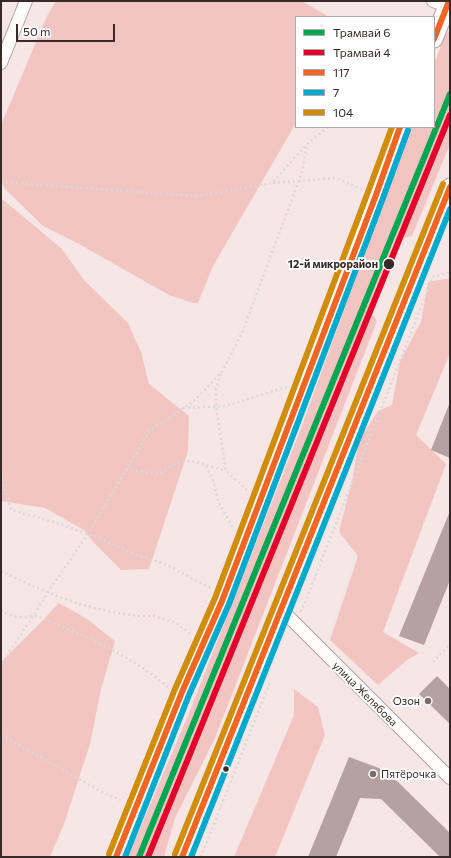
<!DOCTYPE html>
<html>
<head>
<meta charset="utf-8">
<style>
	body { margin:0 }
	#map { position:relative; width:451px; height:858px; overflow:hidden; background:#f6e6e5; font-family:Commissioner,sans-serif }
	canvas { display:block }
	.frame { position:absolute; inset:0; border:2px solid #372a29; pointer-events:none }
	.legend { position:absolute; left:295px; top:16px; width:140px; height:112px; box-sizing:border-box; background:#fff; border:1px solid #afaaa9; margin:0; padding:5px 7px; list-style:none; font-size:12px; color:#372a29 }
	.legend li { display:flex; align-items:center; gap:8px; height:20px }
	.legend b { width:20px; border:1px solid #afaaa9 }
	.scale { position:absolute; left:16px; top:24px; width:99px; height:18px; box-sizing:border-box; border:2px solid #372a29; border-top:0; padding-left:5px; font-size:12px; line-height:14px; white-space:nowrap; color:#372a29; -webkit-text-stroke:3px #fff; paint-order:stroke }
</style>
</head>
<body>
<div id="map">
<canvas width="451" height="858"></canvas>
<div class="frame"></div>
<ul class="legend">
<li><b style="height:5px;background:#00a651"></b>Трамвай 6</li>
<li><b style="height:5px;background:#e4002b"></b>Трамвай 4</li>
<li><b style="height:5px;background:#f26522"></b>117</li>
<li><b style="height:5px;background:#00a9ce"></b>7</li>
<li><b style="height:5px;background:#d18d08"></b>104</li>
</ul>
<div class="scale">50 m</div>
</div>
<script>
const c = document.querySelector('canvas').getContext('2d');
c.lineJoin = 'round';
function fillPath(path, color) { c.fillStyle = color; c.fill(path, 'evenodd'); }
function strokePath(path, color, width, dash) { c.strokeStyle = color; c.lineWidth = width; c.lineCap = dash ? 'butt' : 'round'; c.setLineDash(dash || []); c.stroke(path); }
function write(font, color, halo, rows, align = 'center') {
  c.font = font + ' Commissioner,sans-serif'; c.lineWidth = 4; c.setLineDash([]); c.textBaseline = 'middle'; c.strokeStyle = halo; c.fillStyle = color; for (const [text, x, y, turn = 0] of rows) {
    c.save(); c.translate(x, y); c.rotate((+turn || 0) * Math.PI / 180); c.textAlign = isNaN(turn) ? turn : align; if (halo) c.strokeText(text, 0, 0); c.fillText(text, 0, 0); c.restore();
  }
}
fillPath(new Path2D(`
	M56 1H302L329 17H296V123L213 266 198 303H193L169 295 79 244 43 226 5 189 1 182V125L47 16Z
	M450 30V144L412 236 398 239 369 308 377 321 215 738 175 818 164 857H128L189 713 300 431 411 127H434V64L445 35Z
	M1 198 62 249 84 280 128 323 141 352 149 384 189 416 188 451 149 569 121 570 94 543 84 530 45 508 1 501Z
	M450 278V353L416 435 446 464 383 632 419 653 407 660 378 685 330 640 358 556 339 532 352 481 359 441 378 411 392 405 400 361 421 322 428 282Z
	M59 603 87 619 115 641 101 689 90 744 64 824 50 857H1V662L42 621Z
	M294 689 318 707 325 735 275 857H234L294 715Z`), '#f2c5c2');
fillPath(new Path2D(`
	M450 402V458L431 450Z
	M450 511V580L424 645 399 636Z
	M437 676 450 689V724L419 694Z
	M349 757 379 768 398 782 450 833V857H440L381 799 360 798 336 857H308Z`), '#b6a1a1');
const street = new Path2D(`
	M433 1 450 7
	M1 63 26 1
	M281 609 450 778`);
const secondary = new Path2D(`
	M434 39 449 1
	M116 857 182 692 222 601 244 544 376 195 400 127
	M182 857 450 187`);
strokePath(street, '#b3a6a5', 14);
strokePath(secondary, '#b3a6a5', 19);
strokePath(new Path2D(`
	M1 182 197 196 272 183 307 144 328 127
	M273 183 336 178 363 190
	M221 374 216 389V406L226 471 249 492
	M183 408 226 406 287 387
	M206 466 213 479 218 501 234 530
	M126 469 159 474 176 463 192 461 226 471
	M1 474 11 510 54 522 100 538 131 553 165 564 212 589
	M1 571 32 586 79 604 111 612 138 616H154L176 623 192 635
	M1 610C7 614 15 617 22 617 28 617 33 615 39 617 85 636 129 654 168 687
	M300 612 304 605 433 277 450 272
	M433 662 450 644
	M1 664 34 615 48 592 88 534 149 431 194 401 222 372 242 333 302 172 307 144
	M1 735 100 791 120 800
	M201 857 270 682`), '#dcd8d7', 2.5, [2, 3]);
strokePath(street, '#fefbfb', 12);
strokePath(secondary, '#fefbfb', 17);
strokePath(new Path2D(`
	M434 39 449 1
	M116 857 182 692 222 601 376 195 400 127
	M182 857 450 187`), '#f26522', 6);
strokePath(new Path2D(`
	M125 857 189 695 229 604 383 198 408 130
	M191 857 450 209`), '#00a9ce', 6);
strokePath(new Path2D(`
	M109 854 175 689 215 598 368 192 392 127
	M175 854 443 184`), '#d18d08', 6);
strokePath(new Path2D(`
	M139 857 450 94`), '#00a651', 6);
strokePath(new Path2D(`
	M148 857 450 115`), '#e4002b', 6);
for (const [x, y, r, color] of [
	[389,264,6,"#372a29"],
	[428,701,4,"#7a6c6b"],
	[226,769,3.5,"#372a29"],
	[373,774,4,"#7a6c6b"]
]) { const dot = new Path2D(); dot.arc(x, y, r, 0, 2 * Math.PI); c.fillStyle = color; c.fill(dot); strokePath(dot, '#fff', 1.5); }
write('bold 11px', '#372a29', '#fff', [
	["12-й микрорайон",378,264]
], 'right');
write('11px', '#372a29', '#fff', [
	["улица Желябова",365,694,45]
]);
write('11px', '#372a29', '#fff', [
	["Озон",420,701],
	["Пятёрочка",381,774,"left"]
], 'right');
</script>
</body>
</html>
